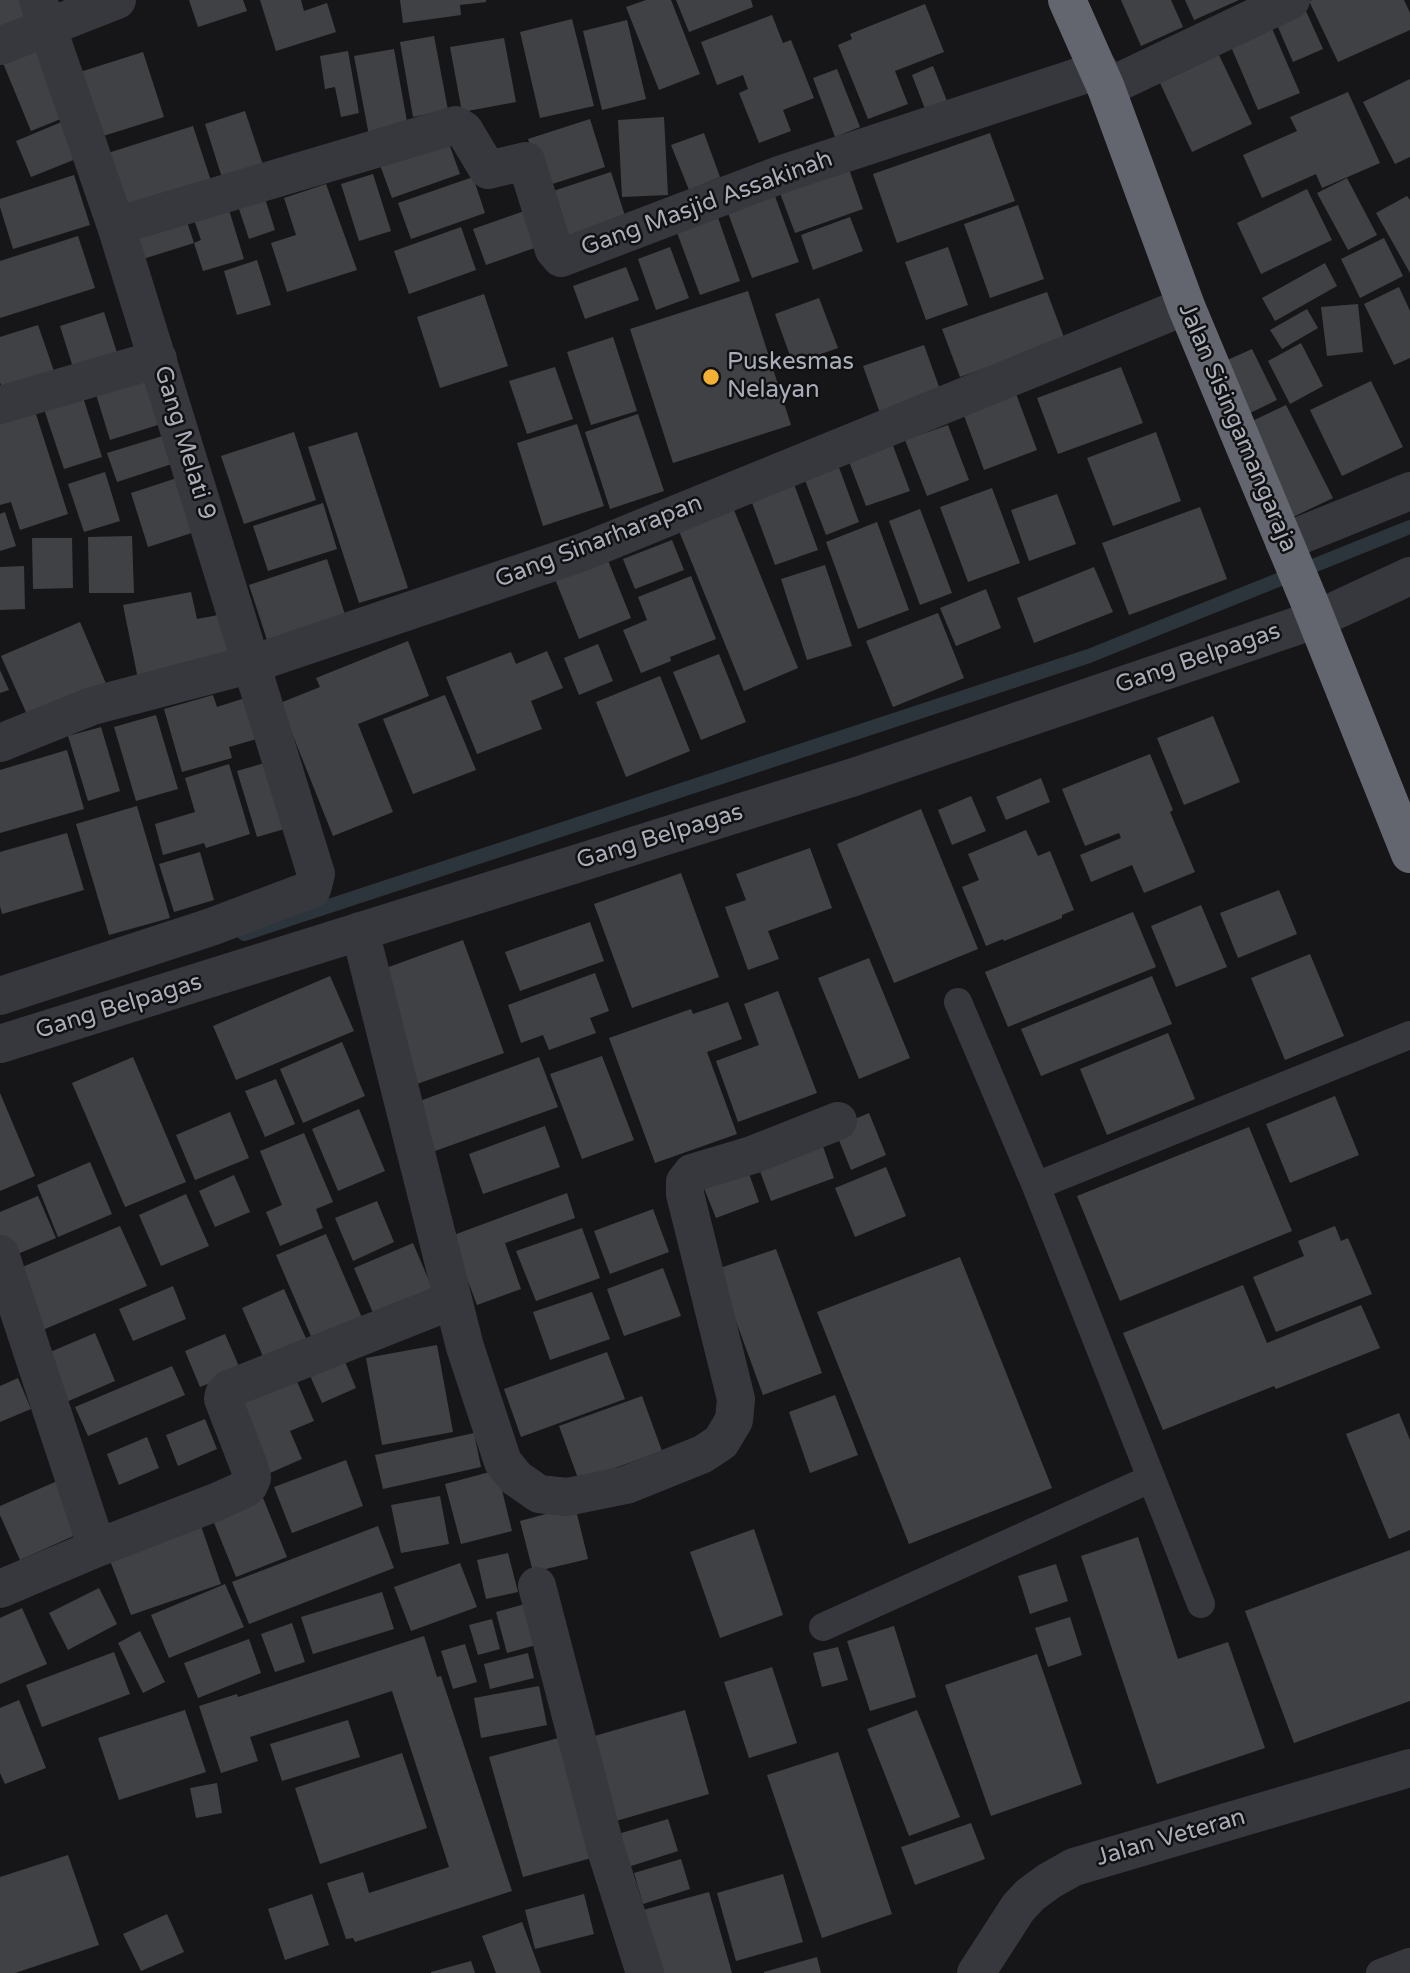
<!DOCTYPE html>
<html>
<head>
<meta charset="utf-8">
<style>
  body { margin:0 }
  canvas { display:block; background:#161618 }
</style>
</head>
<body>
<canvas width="1410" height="1973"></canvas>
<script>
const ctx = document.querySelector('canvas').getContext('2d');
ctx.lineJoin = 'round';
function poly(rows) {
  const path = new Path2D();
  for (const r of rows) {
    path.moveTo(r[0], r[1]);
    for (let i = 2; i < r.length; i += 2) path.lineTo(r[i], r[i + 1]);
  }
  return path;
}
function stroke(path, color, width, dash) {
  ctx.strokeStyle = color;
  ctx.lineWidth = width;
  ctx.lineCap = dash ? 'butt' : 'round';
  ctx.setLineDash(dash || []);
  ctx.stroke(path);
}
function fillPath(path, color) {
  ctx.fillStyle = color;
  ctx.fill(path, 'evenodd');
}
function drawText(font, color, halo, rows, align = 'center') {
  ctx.font = font + ' "Varela Round",sans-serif';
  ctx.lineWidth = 5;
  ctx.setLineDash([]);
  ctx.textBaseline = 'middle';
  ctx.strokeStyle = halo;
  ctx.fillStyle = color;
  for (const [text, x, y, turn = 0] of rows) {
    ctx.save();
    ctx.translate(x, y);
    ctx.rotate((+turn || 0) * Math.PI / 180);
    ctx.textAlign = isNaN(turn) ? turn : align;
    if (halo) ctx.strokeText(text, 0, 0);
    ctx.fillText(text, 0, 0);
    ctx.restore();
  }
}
const stream = poly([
  [244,934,1089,656,1410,527]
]);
const building = poly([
  [0,0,32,0,41,27,0,34],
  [189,0,243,0,247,11,198,27],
  [260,0,301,0,304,11,327,3,336,32,276,51],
  [400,0,486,0,486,2,460,5,461,15,403,23],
  [646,0,671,0,700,74,659,90,626,7],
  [676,0,751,0,753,7,689,32],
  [1121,0,1171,0,1183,27,1141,46],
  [1185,0,1239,0,1194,20],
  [1301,0,1323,49,1293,62,1272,13],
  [1312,0,1404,0,1410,13,1410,30,1338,62,1309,1],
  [925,4,944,52,895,71,908,104,868,119,838,45,852,39,850,34],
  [772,15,783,43,791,40,814,98,783,110,791,131,759,143,739,93,748,89,743,75,717,85,701,42],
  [1267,17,1300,93,1258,110,1226,35],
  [572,19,594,106,540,118,520,32],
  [627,20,646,99,602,110,583,31],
  [434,36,448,110,413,117,400,42],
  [504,38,516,102,462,112,450,47],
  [46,46,73,114,31,131,3,63],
  [394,49,409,133,370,141,354,56],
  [348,51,359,113,341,117,335,87,325,89,320,56],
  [143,52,164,117,100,137,80,72],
  [1219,55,1252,124,1192,152,1160,83],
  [933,66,947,101,925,109,912,75],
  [837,69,860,127,835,137,813,78],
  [1410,79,1410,157,1395,164,1363,102],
  [1348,92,1380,163,1322,188,1316,174,1262,198,1243,155,1297,131,1290,117],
  [245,111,265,171,224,184,205,124],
  [664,117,668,195,622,197,618,120],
  [71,118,86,155,31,177,16,141],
  [590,119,605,167,543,187,528,139],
  [193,126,213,187,127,213,108,153],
  [444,130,460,174,392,198,376,154],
  [704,133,720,177,689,190,671,145],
  [990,133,1015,201,897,243,873,174],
  [849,169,863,209,795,233,780,193],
  [611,172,626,219,562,240,547,193],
  [373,174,391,231,359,241,341,184],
  [74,175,90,225,13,249,0,207,0,199],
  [473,177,485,213,411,239,398,203],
  [1347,178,1377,235,1348,250,1317,193],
  [326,184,357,270,287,292,271,243,296,235,284,198],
  [772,188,799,262,752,278,725,205],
  [1307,189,1332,240,1261,274,1237,223],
  [263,192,275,230,249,239,236,200],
  [1407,196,1410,200,1410,273,1376,213],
  [225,197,244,259,203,271,194,243,201,240,190,208],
  [1018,205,1044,279,990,298,964,224],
  [182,207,194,243,143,259,131,223],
  [530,209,543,245,486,265,473,229],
  [716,212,740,281,700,295,675,227],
  [850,217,863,251,813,270,801,235],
  [461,227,476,270,409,294,394,251],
  [78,236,95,288,0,318,0,261],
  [1384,238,1403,276,1360,298,1341,259],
  [670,247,689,298,656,310,638,259],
  [948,247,968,305,926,320,905,262],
  [257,260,271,305,237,315,224,271],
  [1325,263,1337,286,1275,321,1262,298],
  [626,267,639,300,585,319,573,286],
  [1399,287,1410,311,1410,358,1394,365,1364,304],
  [748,291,791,425,673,463,630,329],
  [1047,292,1065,340,960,377,942,329],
  [484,294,508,366,440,388,417,317],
  [819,298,838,348,793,364,775,314],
  [1358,304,1363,352,1327,356,1321,307],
  [1307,309,1318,328,1282,349,1270,330],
  [104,312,120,362,76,377,60,326],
  [38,325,56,377,4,394,0,382,0,337],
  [613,337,637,411,591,425,567,352],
  [1301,343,1323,386,1290,404,1268,361],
  [924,345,942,395,881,416,863,366],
  [1252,349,1277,400,1248,414,1223,362],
  [555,367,573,419,527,434,509,381],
  [1121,367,1143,423,1058,454,1037,398],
  [146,375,161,424,110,440,95,391],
  [1371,381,1403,447,1342,476,1310,410],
  [1015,391,1037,450,984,470,962,410],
  [82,394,102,457,64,469,43,406],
  [1286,405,1333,498,1293,517,1246,424],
  [35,411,68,514,20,530,11,502,0,505,0,422],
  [638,414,664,491,610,509,585,432],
  [577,424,604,506,543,526,517,443],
  [948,425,969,480,927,496,905,440],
  [294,432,316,500,244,524,221,456],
  [357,432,408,588,359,603,308,447],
  [1156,432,1181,501,1113,526,1087,458],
  [169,434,178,462,117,482,107,453],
  [889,435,910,491,866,506,845,451],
  [837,462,859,522,826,535,803,475],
  [105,472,120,521,84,532,68,484],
  [180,477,198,531,148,547,131,493],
  [794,484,818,550,775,565,751,500],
  [992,488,1020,563,968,582,940,507],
  [1057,494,1076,544,1029,561,1011,510],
  [323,503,337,549,268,571,253,526],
  [1200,507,1227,579,1129,615,1102,543],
  [920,509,952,593,920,605,889,521],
  [734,510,798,668,744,691,679,531],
  [5,512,16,546,0,551,0,514],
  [877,522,909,610,858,629,826,542],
  [132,536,134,593,89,593,88,537],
  [32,538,72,538,73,588,33,589],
  [672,540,684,570,635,589,623,559],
  [607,558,631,618,579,639,555,579],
  [327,559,349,627,271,652,249,585],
  [825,565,852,646,807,660,781,579],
  [24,566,25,609,0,610,0,567],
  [1094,567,1113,612,1034,643,1017,598],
  [691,576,716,639,670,657,671,661,641,673,623,630,647,620,638,597],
  [986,589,1001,628,956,646,940,608],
  [191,592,197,619,229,613,237,654,139,684,123,605],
  [938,613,964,678,893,707,866,641],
  [80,622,107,686,29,719,1,656],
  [408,641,429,696,358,724,393,812,333,836,280,703,320,687,316,678],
  [598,644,613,681,579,695,564,658],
  [547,651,563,688,531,701,542,729,477,754,446,677,511,652,516,664],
  [719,654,746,722,701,740,673,672],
  [0,670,9,690,0,693],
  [660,676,690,751,626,777,596,702],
  [213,695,217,707,248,697,260,738,229,747,232,758,182,772,164,709],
  [445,695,476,770,413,794,383,719],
  [156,715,178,789,136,801,114,727],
  [1213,716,1240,782,1184,805,1157,738],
  [101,727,120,791,88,801,68,736],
  [67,750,84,809,0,833,0,770],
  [1150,754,1173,810,1170,812,1195,872,1144,893,1132,865,1091,882,1080,855,1121,838,1119,833,1085,846,1062,789],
  [268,762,288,828,257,837,237,771],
  [229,764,250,834,206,848,204,843,163,855,155,824,195,812,185,778],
  [1041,778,1050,802,1006,820,996,797],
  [971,796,986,831,952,845,938,810],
  [137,806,170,918,109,935,76,824],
  [921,809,978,949,894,983,837,844],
  [1026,830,1038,856,1050,851,1074,910,1062,915,1062,918,1004,941,1003,939,986,946,962,887,979,880,968,854],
  [67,833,84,890,2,914,0,906,0,852],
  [810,848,832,908,768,931,779,959,748,970,725,907,746,900,736,874],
  [200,852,214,900,174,912,159,864],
  [681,873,719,977,632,1008,594,904],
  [1279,890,1297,934,1238,958,1220,913],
  [1201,905,1227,967,1176,987,1151,926],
  [1133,912,1156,967,1008,1027,985,972],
  [590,922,604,961,520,991,505,952],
  [463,940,504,1053,417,1084,375,972],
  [1310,954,1344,1036,1285,1060,1251,978],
  [869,958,910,1058,859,1079,818,978],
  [595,973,609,1011,590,1018,596,1033,549,1050,543,1035,521,1043,508,1005],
  [330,976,354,1031,236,1080,213,1026],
  [1152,976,1172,1024,1041,1076,1021,1029],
  [778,991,817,1093,738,1122,716,1061,759,1045,744,1004],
  [728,1002,742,1039,707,1052,737,1134,655,1163,609,1038,691,1009,693,1014],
  [1168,1033,1195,1099,1107,1135,1080,1069],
  [342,1042,365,1096,303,1123,280,1069],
  [602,1056,634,1140,582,1159,550,1074],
  [133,1057,186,1182,125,1207,72,1083],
  [539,1057,558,1107,435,1151,417,1102],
  [276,1079,295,1124,265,1137,245,1091],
  [0,1093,35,1176,0,1191],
  [1335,1096,1359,1155,1290,1183,1266,1124],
  [359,1109,385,1171,338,1191,312,1129],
  [230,1112,249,1158,195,1180,176,1135],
  [869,1113,886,1155,851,1170,834,1128],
  [545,1126,560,1167,483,1194,469,1154],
  [1249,1127,1292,1231,1120,1301,1077,1196],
  [818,1132,834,1178,771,1201,754,1155],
  [304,1133,333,1202,316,1209,323,1228,280,1246,266,1212,282,1205,260,1151],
  [90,1162,112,1214,58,1237,37,1185],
  [746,1165,759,1202,716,1218,701,1181],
  [886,1167,906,1216,855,1237,835,1188],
  [234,1175,250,1212,215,1227,199,1191],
  [567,1193,575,1218,505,1243,521,1289,477,1305,451,1236],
  [186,1194,209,1246,161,1266,139,1215],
  [38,1196,56,1238,8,1258,0,1240,0,1212],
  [377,1201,394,1242,353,1261,335,1218],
  [653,1209,669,1252,610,1274,594,1231],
  [120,1226,147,1286,33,1334,8,1273],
  [1335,1226,1341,1241,1348,1238,1372,1294,1276,1332,1253,1277,1304,1256,1298,1241],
  [582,1228,600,1278,536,1301,516,1251],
  [326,1234,363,1320,313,1341,276,1255],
  [413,1243,435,1295,376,1320,354,1268],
  [776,1249,822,1373,763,1395,717,1269],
  [960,1257,1052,1488,909,1544,817,1312],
  [663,1268,681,1316,624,1336,607,1289],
  [1243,1285,1267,1343,1361,1305,1380,1348,1276,1389,1274,1386,1163,1430,1123,1333],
  [173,1286,186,1319,133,1341,119,1309],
  [284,1289,308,1343,265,1361,242,1308],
  [592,1292,610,1339,550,1360,533,1312],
  [95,1333,115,1381,64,1403,43,1355],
  [225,1334,241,1371,200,1387,185,1351],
  [437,1345,453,1432,382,1445,366,1358],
  [607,1352,625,1399,521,1437,504,1389],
  [343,1357,356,1388,322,1403,308,1371],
  [172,1366,185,1395,88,1436,75,1407],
  [292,1370,314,1421,290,1431,302,1459,270,1473,228,1396],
  [18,1378,31,1409,0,1422,0,1386],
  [835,1395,858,1455,810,1473,789,1412],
  [642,1396,662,1451,579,1481,559,1426],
  [1399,1413,1410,1440,1410,1530,1389,1539,1346,1434],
  [205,1419,217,1449,178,1466,166,1435],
  [474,1433,481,1467,383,1489,375,1455],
  [147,1437,159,1468,119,1485,107,1454],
  [346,1460,363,1506,292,1533,274,1487],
  [497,1470,512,1531,461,1544,445,1484],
  [64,1478,87,1530,20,1560,0,1515,0,1506],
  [261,1493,287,1557,236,1577,210,1513],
  [440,1496,449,1544,401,1553,391,1505],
  [575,1506,588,1559,533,1572,520,1521],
  [198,1517,221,1584,131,1615,107,1553],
  [378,1526,394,1568,249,1624,232,1582],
  [754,1529,783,1615,720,1638,690,1552],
  [1138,1537,1178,1659,1228,1642,1265,1748,1157,1784,1081,1556],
  [1410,1550,1410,1701,1294,1743,1245,1611],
  [508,1553,518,1592,486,1599,477,1560],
  [460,1563,477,1607,411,1631,394,1587],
  [1056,1564,1068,1601,1030,1614,1018,1576],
  [225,1584,244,1627,169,1658,151,1615],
  [99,1588,117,1624,68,1650,49,1613],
  [382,1592,394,1629,313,1654,301,1617],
  [525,1604,536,1645,507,1653,496,1612],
  [22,1608,47,1664,0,1684,0,1618],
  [1070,1617,1082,1655,1048,1667,1035,1628],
  [492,1619,500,1649,478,1655,469,1625],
  [292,1623,305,1662,275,1672,261,1634],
  [894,1626,916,1697,870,1711,847,1641],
  [140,1631,165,1682,143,1693,118,1643],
  [424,1636,437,1677,441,1676,512,1891,355,1942,353,1938,346,1939,327,1883,363,1872,369,1893,449,1867,392,1691,250,1737,258,1761,221,1773,199,1706,237,1694,238,1697],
  [249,1639,261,1673,198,1698,184,1663],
  [465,1644,477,1682,453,1689,441,1651],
  [838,1647,848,1680,822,1687,813,1653],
  [114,1652,130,1694,42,1727,26,1685],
  [528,1653,534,1678,490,1689,484,1664],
  [1037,1654,1082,1784,991,1816,945,1685],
  [772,1667,797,1743,749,1758,724,1682],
  [539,1686,547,1725,481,1738,474,1698],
  [19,1700,46,1768,5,1784,0,1773,0,1708],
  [185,1710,206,1772,119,1800,98,1738],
  [685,1710,709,1794,616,1821,591,1737],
  [917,1710,960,1817,909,1836,867,1729],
  [348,1720,360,1757,282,1781,270,1744],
  [562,1737,595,1857,523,1877,489,1757],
  [838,1752,892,1914,822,1938,767,1775],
  [402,1753,427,1828,320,1864,295,1788],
  [217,1783,222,1813,196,1818,190,1788],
  [668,1819,678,1851,628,1867,618,1834],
  [971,1823,985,1859,915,1885,901,1847],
  [68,1855,99,1945,15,1973,0,1973,0,1877],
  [681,1859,690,1889,643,1904,634,1873],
  [783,1874,803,1942,736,1961,717,1893],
  [709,1892,732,1973,661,1973,643,1910],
  [312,1894,329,1945,285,1960,268,1909],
  [584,1894,594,1934,535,1949,525,1910],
  [167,1914,184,1952,141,1971,123,1934],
  [522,1922,541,1973,496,1973,482,1936],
  [817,1957,821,1973,764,1973,764,1972],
  [471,1961,475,1973,431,1973,431,1972]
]);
const lane = poly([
  [958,1002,1036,1186,1410,1035],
  [1036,1186,1201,1604],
  [823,1627,1150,1479],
  [1380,1973,1409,1962]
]);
const street = poly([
  [0,46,117,0],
  [1106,88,1291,0],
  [116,226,456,125,464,130,488,170,526,161,554,250,561,258,782,174,1099,70],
  [0,405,158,359],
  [1284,542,1410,491],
  [0,743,92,706,252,664,583,552,1186,306],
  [360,931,465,1347,503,1462,516,1478,539,1494,567,1497,626,1485,703,1454,721,1442,734,1420,736,1399,685,1194,685,1182,692,1173,752,1155,838,1121],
  [0,996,211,927,312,889,316,874,116,226,38,0],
  [0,1044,854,777,1317,619,1410,576],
  [0,1254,97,1548,0,1589],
  [97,1548,216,1502,245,1489,249,1485,252,1478,250,1469,223,1399,224,1394,229,1389,453,1300],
  [537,1586,606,1850,645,1973],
  [976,1973,1018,1908,1030,1895,1049,1881,1074,1867,1410,1768]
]);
const highway = poly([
  [1067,0,1106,88,1186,306,1309,601,1410,854]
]);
const markers = [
  [711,377,9,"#f2b134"]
];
const streetNames = [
  ["Gang Masjid Assakinah",707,204,-20],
  ["Jalan Sisingamangaraja",1237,428,67],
  ["Gang Melati 9",184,443,73],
  ["Gang Sinarharapan",599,542,-21],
  ["Gang Belpagas",1198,659,-19],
  ["Gang Belpagas",660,837,-17],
  ["Gang Belpagas",119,1007,-17],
  ["Jalan Veteran",1171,1838,-16]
];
const poiNames = [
  ["Puskesmas",727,363],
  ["Nelayan",727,391]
];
stroke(stream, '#2c353c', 14);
fillPath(building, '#404145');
stroke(lane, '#37383d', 28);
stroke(street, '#37383d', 38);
stroke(highway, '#63666e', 38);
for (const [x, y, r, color] of markers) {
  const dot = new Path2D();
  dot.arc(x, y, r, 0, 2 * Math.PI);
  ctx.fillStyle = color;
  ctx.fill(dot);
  stroke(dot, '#111113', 2.5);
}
drawText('24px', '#a8adb8', '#111113', streetNames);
drawText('24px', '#a8adb8', '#111113', poiNames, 'left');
</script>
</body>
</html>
